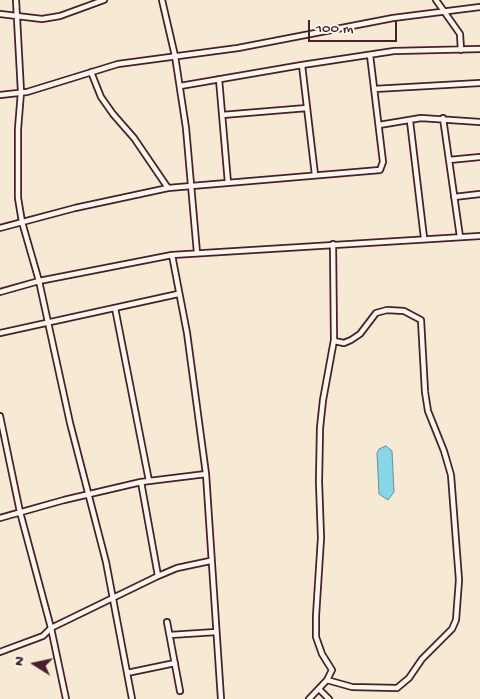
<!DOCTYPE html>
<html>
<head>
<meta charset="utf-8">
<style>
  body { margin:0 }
  #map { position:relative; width:480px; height:699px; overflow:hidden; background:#f6ead4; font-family:"Gochi Hand",sans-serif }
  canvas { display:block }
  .north { position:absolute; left:10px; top:639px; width:50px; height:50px; -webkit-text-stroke:4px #fbf7ec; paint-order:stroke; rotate:280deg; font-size:14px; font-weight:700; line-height:20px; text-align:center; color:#4a1f2b }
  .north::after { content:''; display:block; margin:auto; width:18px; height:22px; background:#4a1f2b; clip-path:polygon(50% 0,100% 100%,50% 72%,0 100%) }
  .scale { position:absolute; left:308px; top:20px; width:89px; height:22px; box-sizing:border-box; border:2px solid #4a1f2b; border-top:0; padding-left:6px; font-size:15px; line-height:18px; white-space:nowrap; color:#4a1f2b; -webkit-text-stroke:4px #fbf7ec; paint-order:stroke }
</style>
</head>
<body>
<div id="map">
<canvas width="480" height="699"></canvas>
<div class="north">N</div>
<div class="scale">100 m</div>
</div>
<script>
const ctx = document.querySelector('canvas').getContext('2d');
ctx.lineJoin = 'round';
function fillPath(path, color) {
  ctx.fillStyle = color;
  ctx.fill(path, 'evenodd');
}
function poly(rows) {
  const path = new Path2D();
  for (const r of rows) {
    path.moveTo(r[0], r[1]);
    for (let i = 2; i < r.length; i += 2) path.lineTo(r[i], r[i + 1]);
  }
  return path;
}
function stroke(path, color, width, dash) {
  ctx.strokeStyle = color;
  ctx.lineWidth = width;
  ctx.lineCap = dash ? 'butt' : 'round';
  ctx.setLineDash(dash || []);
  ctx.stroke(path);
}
const water = poly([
  [386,446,392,451,394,492,388,500,379,494,377,453,379,449,386,446]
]);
const street = poly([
  [16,0,21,92,18,129,18,198,22,222,39,281,70,423,106,562,132,699],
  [162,0,175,56,186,128,197,253],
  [436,0,460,34,461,50],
  [0,14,42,19,60,16,104,0],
  [302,65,315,175],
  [91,72,101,97,113,114,134,138,168,188],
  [219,79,228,183],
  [180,86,302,65,394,51,480,49],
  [374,89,480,83],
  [0,95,27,92,118,64,238,48,393,18,480,7],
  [222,115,307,108],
  [443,118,460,237],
  [410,121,424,238],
  [379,125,421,118,480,122],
  [449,160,480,157],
  [454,197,480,194],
  [0,228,75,208,168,188,380,170,383,162,370,55],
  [172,255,187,333,206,474,221,699],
  [0,292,39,281,172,255,480,236],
  [115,308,149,481],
  [0,333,178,294],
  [0,416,20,512,51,628,66,699],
  [141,482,158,576],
  [0,518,64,500,141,482,206,474],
  [167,622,180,691],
  [170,635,216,632],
  [0,652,43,636,51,628,158,576,177,568,210,561],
  [127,673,175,663],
  [327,680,352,687,397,688,409,678,422,659,452,629,456,620,459,580,451,475,444,451,428,411,425,392,421,320,404,311,387,310,376,313,360,334,351,340,344,343,334,341],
  [319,689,329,699],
  [309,699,327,680,332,670,322,654,316,637,316,616,321,538,319,482,320,428,323,400,334,340,333,244]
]);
fillPath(water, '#87d5e6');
stroke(water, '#6f8c9b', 1);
stroke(street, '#4a1f2b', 8);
stroke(street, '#fbf7ec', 4.5);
</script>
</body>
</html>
